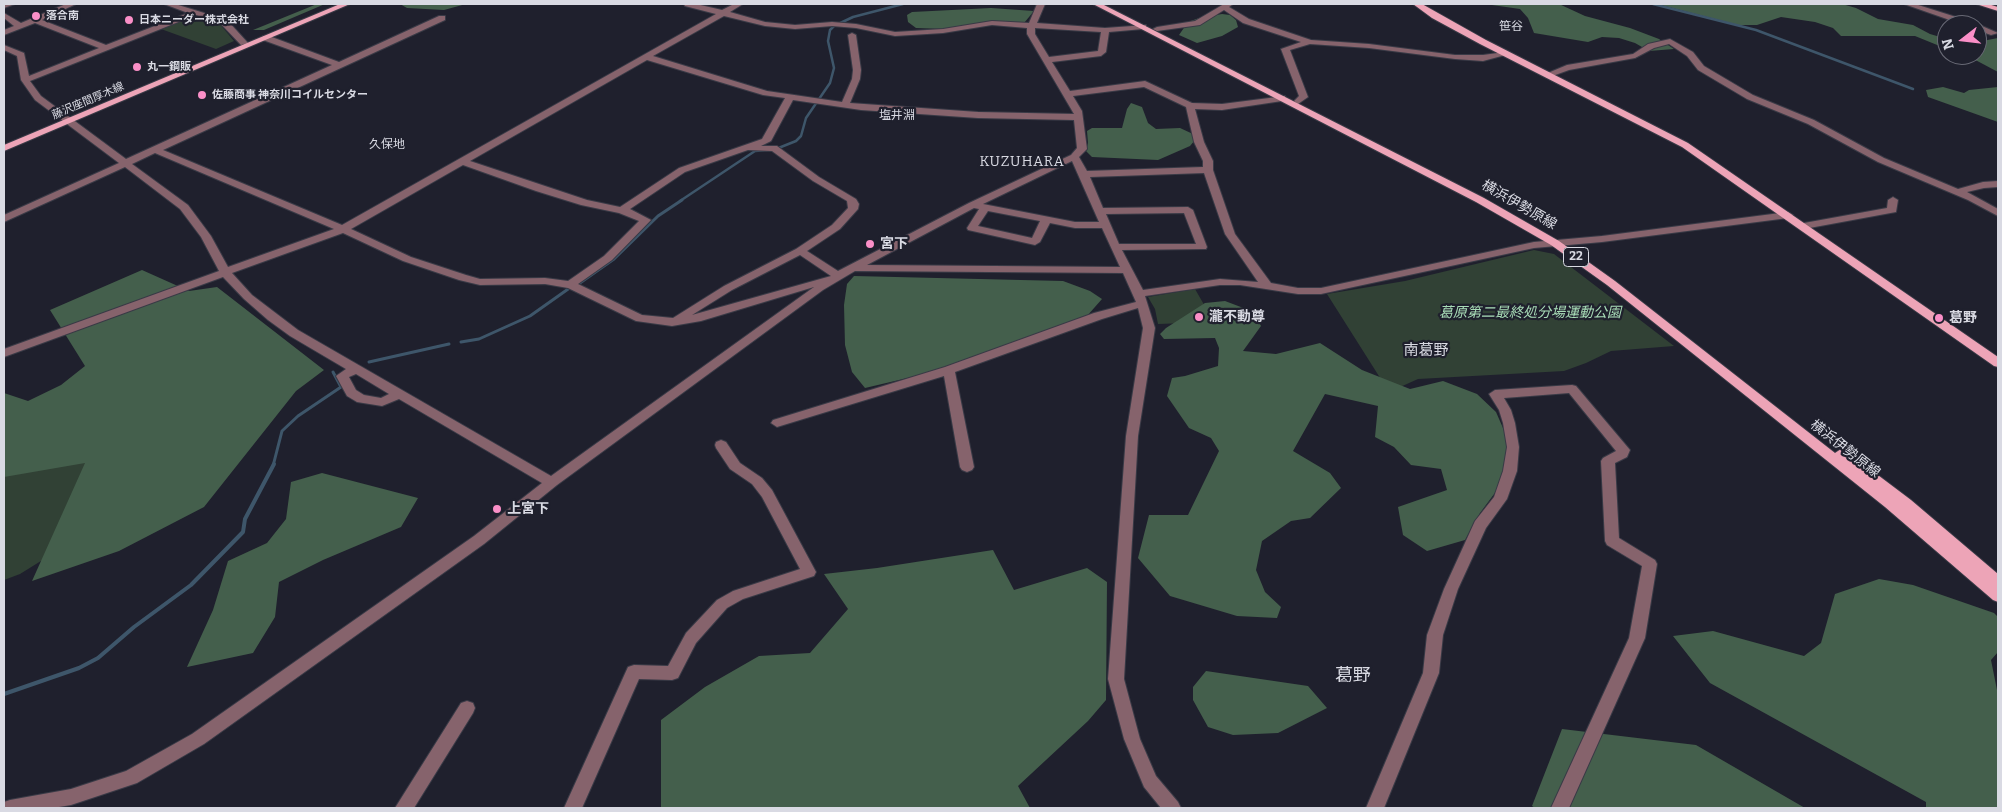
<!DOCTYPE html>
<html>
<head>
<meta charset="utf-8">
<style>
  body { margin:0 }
  #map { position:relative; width:2002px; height:812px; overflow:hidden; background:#1f202d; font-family:Bitter,serif }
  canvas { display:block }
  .frame { position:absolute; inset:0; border:5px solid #d9dae3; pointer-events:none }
  .north { position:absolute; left:1937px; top:15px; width:50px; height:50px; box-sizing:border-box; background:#1f202d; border:1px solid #696a76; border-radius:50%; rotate:254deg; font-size:14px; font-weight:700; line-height:20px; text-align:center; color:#d9dae3 }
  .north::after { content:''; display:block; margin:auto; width:18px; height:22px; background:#fa8fc7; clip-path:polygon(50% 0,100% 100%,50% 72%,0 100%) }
</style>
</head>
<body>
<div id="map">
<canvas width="2002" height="812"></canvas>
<div class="frame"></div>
<div class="north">N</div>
</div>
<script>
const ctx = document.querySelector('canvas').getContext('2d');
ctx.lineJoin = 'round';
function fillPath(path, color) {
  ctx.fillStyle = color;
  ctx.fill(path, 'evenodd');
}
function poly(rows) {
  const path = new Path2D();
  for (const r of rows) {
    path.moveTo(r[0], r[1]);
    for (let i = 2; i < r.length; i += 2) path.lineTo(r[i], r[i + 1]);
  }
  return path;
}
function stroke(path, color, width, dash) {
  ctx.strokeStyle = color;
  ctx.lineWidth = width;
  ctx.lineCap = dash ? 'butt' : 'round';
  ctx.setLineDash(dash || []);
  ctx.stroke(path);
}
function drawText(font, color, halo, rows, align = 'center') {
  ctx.font = font + ' Bitter,"Noto Sans JP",serif';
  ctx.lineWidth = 4.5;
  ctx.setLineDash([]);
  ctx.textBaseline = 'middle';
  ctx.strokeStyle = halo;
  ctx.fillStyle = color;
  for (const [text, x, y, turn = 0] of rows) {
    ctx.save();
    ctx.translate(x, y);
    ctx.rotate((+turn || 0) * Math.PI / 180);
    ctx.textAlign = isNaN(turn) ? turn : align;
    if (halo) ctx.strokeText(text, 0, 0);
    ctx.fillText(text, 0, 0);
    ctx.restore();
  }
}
const green = poly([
  [192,16,198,16,219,23,234,41,216,49,161,29],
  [1534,250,1554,254,1674,346,1611,351,1586,363,1564,371,1418,379,1389,392,1327,294,1405,281],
  [1195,289,1214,322,1158,324,1155,309,1148,297],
  [114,449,49,556,20,574,4,580,4,468]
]);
const forest = poly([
  [317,4,325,4,264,30,253,30],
  [400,4,466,4,444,10,407,8],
  [1485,4,1559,4,1585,16,1630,28,1659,39,1674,49,1649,51,1635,43,1619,38,1602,37,1588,42,1534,33,1528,18,1520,9],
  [1657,4,1842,4,1856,8,1878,19,1913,25,1930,34,1947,39,1947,49,1915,36,1841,36,1833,28,1815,22,1781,17,1757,25,1738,25],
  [991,8,1034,11,1024,23,997,22,943,29,916,28,908,22,907,15,912,12],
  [1222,14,1230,15,1236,20,1238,27,1222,36,1197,43,1179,35,1188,22,1199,18],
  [1998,38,1998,72,1966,55,1977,55,1977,42],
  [1943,87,1964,93,1969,90,1998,87,1998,122,1928,97,1926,90],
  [1131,103,1142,107,1148,123,1156,129,1180,128,1193,134,1195,140,1190,146,1158,160,1092,157,1086,151,1088,143,1087,131,1092,128,1122,128,1127,109],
  [142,270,189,291,217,287,324,370,296,391,204,507,119,551,32,581,85,463,4,477,4,393,28,401,61,385,85,366,50,310],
  [854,276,1063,281,1090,291,1102,299,1087,316,950,368,865,388,852,372,845,345,844,305,847,284],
  [1225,301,1254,312,1261,326,1243,351,1276,354,1320,343,1362,370,1410,389,1443,381,1477,394,1496,412,1513,451,1503,482,1480,513,1465,540,1427,551,1403,535,1398,507,1447,490,1441,469,1411,465,1394,447,1375,437,1378,406,1325,394,1293,451,1330,473,1341,488,1310,518,1291,521,1262,541,1256,570,1265,592,1281,607,1277,618,1237,616,1170,596,1138,558,1149,515,1188,515,1219,451,1211,438,1189,428,1167,396,1172,378,1185,376,1218,366,1219,348,1215,338,1164,339,1160,334,1166,328,1205,303],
  [322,473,418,498,401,527,323,560,279,582,275,617,253,653,187,667,213,610,228,561,267,543,286,519,291,482],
  [993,550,1014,590,1087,568,1107,582,1106,700,1088,721,1018,786,1030,808,661,808,661,720,705,687,759,656,810,653,848,609,824,574,877,568],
  [1879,579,1913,585,1994,613,1998,617,1998,652,1991,660,1998,695,1998,808,1926,808,1926,802,1710,683,1673,636,1713,631,1804,656,1821,643,1835,594],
  [1206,671,1308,686,1327,708,1278,733,1233,735,1208,727,1193,700,1193,687],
  [1562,729,1696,745,1805,808,1535,808,1532,806]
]);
const streamFar2 = poly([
  [1653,4,1756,30,1913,89],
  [776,149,796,141,801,136,806,118,830,83,834,68,828,41,830,30,834,26,853,17,903,4],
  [680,201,755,151,768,150]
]);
const streamFar1 = poly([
  [577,285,614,259,658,216,682,200],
  [461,342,479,339,530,316,571,287],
  [369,362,449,344],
  [273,466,282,431,298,416,341,387,333,372]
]);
const stream = poly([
  [4,694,79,668,98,658,134,627,191,585,243,532,245,519,274,464]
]);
const minor = poly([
  [4,4,15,4,4,8,4,4],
  [66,4,76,4,42,20,106,45,188,13,164,4,175,4,227,20,248,43,241,45,221,24,196,15,30,81,41,96,126,159,332,65,263,40,263,36,269,36,339,62,439,16,445,16,445,20,163,150,342,225,716,14,685,6,684,4,696,4,722,10,734,4,743,4,730,12,765,22,795,25,832,22,856,24,895,32,943,29,992,21,1029,23,1037,4,1045,4,1037,23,1105,28,1146,25,1146,29,1143,29,1109,32,1106,52,1101,56,1052,62,1070,91,1145,81,1192,103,1222,104,1285,96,1285,100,1282,101,1222,110,1195,109,1204,142,1213,161,1213,170,1235,234,1271,283,1298,288,1321,288,1534,242,1602,236,1788,212,1793,215,1788,218,1602,242,1534,248,1321,294,1298,294,1240,285,1220,285,1145,296,1155,328,1138,436,1124,679,1140,739,1156,776,1178,802,1181,808,1161,808,1144,787,1124,739,1108,679,1126,436,1143,328,1138,308,1102,319,955,372,974,467,972,470,967,472,962,470,960,467,944,376,777,427,771,423,773,420,945,367,1094,313,1136,302,1123,273,855,271,823,290,557,485,484,544,204,744,137,783,71,805,53,808,4,808,4,802,10,800,71,789,126,771,192,734,474,536,542,483,399,399,382,406,357,402,347,396,336,376,346,369,290,336,268,320,244,299,223,277,4,357,4,349,219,271,201,237,180,209,125,167,4,222,4,215,119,163,35,100,21,80,17,56,4,50,4,45,24,53,29,76,99,48,35,23,4,35,4,30,14,26,4,18,4,13,21,23,66,4],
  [724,16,765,26,795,29,832,26,856,28,895,36,943,33,992,25,1027,28,1027,34,1074,114,978,112,850,103,860,79,861,70,856,35,852,33,848,35,853,70,852,79,842,102,767,91,653,56,724,16],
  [1035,28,1101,32,1098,51,1049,57,1035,34,1035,28],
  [647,60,763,95,785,98,762,139,679,168,620,207,587,200,470,161,647,60],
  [1144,87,1186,107,1194,142,1203,161,1203,167,1087,171,1079,157,1087,149,1082,111,1073,96,1144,87],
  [793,100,861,110,978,118,1074,120,1077,148,1071,155,969,203,838,271,807,251,840,229,858,209,859,204,856,199,819,177,777,146,761,146,771,141,793,100],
  [748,150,772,151,813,181,847,201,848,208,832,225,796,249,724,286,673,318,642,315,578,284,612,260,651,220,630,209,685,172,748,150],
  [155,153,334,229,228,267,211,236,188,205,132,164,155,153],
  [1072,161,1099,222,1075,222,983,204,1072,161],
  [463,165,536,191,581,205,619,213,639,221,604,256,568,281,545,278,480,279,466,275,411,257,351,229,463,165],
  [1204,173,1225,234,1258,282,1220,279,1143,290,1122,250,1206,249,1207,247,1193,210,1188,207,1103,208,1090,177,1204,173],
  [974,208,979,209,967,228,968,230,1035,245,1040,242,1050,223,1075,228,1102,228,1120,267,867,265,974,208],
  [988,211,1040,221,1032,238,978,226,988,211],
  [1184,213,1196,244,1119,244,1106,214,1184,213],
  [343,233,403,261,459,280,480,285,545,284,568,288,636,321,672,326,701,321,814,287,551,476,298,330,252,295,232,273,343,233],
  [800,255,831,276,692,315,732,290,800,255],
  [356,374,389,394,381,398,364,395,356,390,349,377,356,374],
  [1224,4,1233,4,1229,7,1249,19,1311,40,1369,44,1455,55,1483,55,1505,52,1509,54,1483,61,1455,59,1369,48,1310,44,1290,50,1308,97,1298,104,1294,101,1299,96,1281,49,1301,42,1243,23,1224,10,1200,25,1157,31,1153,29,1157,27,1195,21,1224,4],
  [1904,4,1915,4,1975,23,1998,33,1991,35,1977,30,1977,25,1964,25,1904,4],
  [1670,39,1693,52,1704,66,1753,95,1814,120,1884,158,1958,189,1983,182,1998,181,1998,187,1984,188,1967,192,1998,209,1998,216,1968,200,1878,162,1808,124,1747,99,1698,70,1687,56,1669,44,1654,48,1635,58,1569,70,1547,78,1543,75,1567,65,1633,54,1648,44,1670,39],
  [1893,197,1898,200,1896,212,1804,229,1799,226,1804,223,1887,208,1888,200,1893,197],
  [1572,385,1576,386,1630,450,1627,457,1615,463,1619,538,1655,560,1657,564,1645,638,1569,808,1551,808,1629,638,1642,566,1607,545,1605,541,1601,461,1603,458,1616,451,1569,393,1504,398,1511,410,1515,423,1519,447,1517,471,1507,499,1486,528,1458,589,1443,635,1439,673,1384,808,1366,808,1423,673,1427,635,1444,589,1475,521,1494,497,1503,471,1507,447,1503,423,1499,410,1489,394,1495,390,1572,385],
  [721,440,726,442,740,463,762,478,772,490,816,572,814,576,743,599,727,608,696,643,678,678,672,680,639,679,582,808,564,808,628,667,634,665,668,666,686,633,717,600,733,591,800,569,762,497,752,484,730,469,716,448,715,445,716,442,721,440],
  [467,701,473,703,475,708,473,713,414,808,395,808,461,703,467,701]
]);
const major = poly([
  [340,4,350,4,4,151,4,145,340,4],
  [1093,4,1102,4,1484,198,1559,241,1615,281,1835,453,1841,449,1846,451,1911,500,1998,574,1998,602,1993,600,1885,507,1607,285,1551,245,1476,202,1093,4],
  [1413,4,1422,4,1486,40,1688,143,1998,357,1998,367,1994,366,1682,147,1480,44,1432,18,1413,4],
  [1976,4,1988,4,1998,7,1998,11,1976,4]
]);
const markers = [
  [36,16,5,"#fa8fc7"],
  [129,20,5,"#fa8fc7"],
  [137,67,5,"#fa8fc7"],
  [202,95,5,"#fa8fc7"],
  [870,244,5,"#fa8fc7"],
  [1199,317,5,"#fa8fc7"],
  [1939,318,5,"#fa8fc7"],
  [497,509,5,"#fa8fc7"]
];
const farPoinames = [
  ["落合南",46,16],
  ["日本ニーダー株式会社",139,20],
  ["丸一鋼販",147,67],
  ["佐藤商事 神奈川コイルセンター",212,95]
];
const farStreetnames = [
  ["藤沢座間厚木線",88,101,-23]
];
const farNeighbourhoodnames = [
  ["笹谷",1511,27],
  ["塩井淵",897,116],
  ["久保地",387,145]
];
const shields = [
  [1576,257,25]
];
const shieldNames = [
  ["22",1576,257]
];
const farQuarternames = [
  ["KUZUHARA",1022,162]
];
const streetNames = [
  ["横浜伊勢原線",1519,205,30],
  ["横浜伊勢原線",1845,449,38]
];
const poiNames = [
  ["宮下",880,244],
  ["瀧不動尊",1209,317],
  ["葛野",1949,318],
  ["上宮下",507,509]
];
const parkNames = [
  ["葛原第二最終処分場運動公園",1530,313]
];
const neighbourhoodNames = [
  ["南葛野",1426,351]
];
const nearNeighbourhoodnames = [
  ["葛野",1353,676]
];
fillPath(green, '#314135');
fillPath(forest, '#445f4c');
stroke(streamFar2, '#3e566a', 2.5);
stroke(streamFar1, '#3e566a', 3);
stroke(stream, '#3e566a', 4);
stroke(minor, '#393a46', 2);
stroke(major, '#393a46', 2);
fillPath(minor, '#86636c');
fillPath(major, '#eda4b7');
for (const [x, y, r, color] of markers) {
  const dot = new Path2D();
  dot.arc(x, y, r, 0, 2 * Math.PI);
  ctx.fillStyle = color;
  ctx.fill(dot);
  stroke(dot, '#1f202d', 2);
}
drawText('bold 11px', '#d9dae3', '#1f202d', farPoinames, 'left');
drawText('11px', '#d9dae3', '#1f202d', farStreetnames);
drawText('12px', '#d9dae3', '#1f202d', farNeighbourhoodnames);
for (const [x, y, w] of shields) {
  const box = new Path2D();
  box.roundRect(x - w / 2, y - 9.5, w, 19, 4);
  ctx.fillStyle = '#1f202d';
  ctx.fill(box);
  stroke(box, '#d9dae3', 1);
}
drawText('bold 12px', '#d9dae3', null, shieldNames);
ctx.letterSpacing = '1px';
drawText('14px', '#d9dae3', '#1f202d', farQuarternames);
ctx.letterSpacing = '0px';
drawText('14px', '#d9dae3', '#1f202d', streetNames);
drawText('bold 14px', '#d9dae3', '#1f202d', poiNames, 'left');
drawText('italic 14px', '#a8dcb7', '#1f202d', parkNames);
drawText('15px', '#d9dae3', '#1f202d', neighbourhoodNames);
drawText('18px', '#d9dae3', '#1f202d', nearNeighbourhoodnames);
</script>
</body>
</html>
